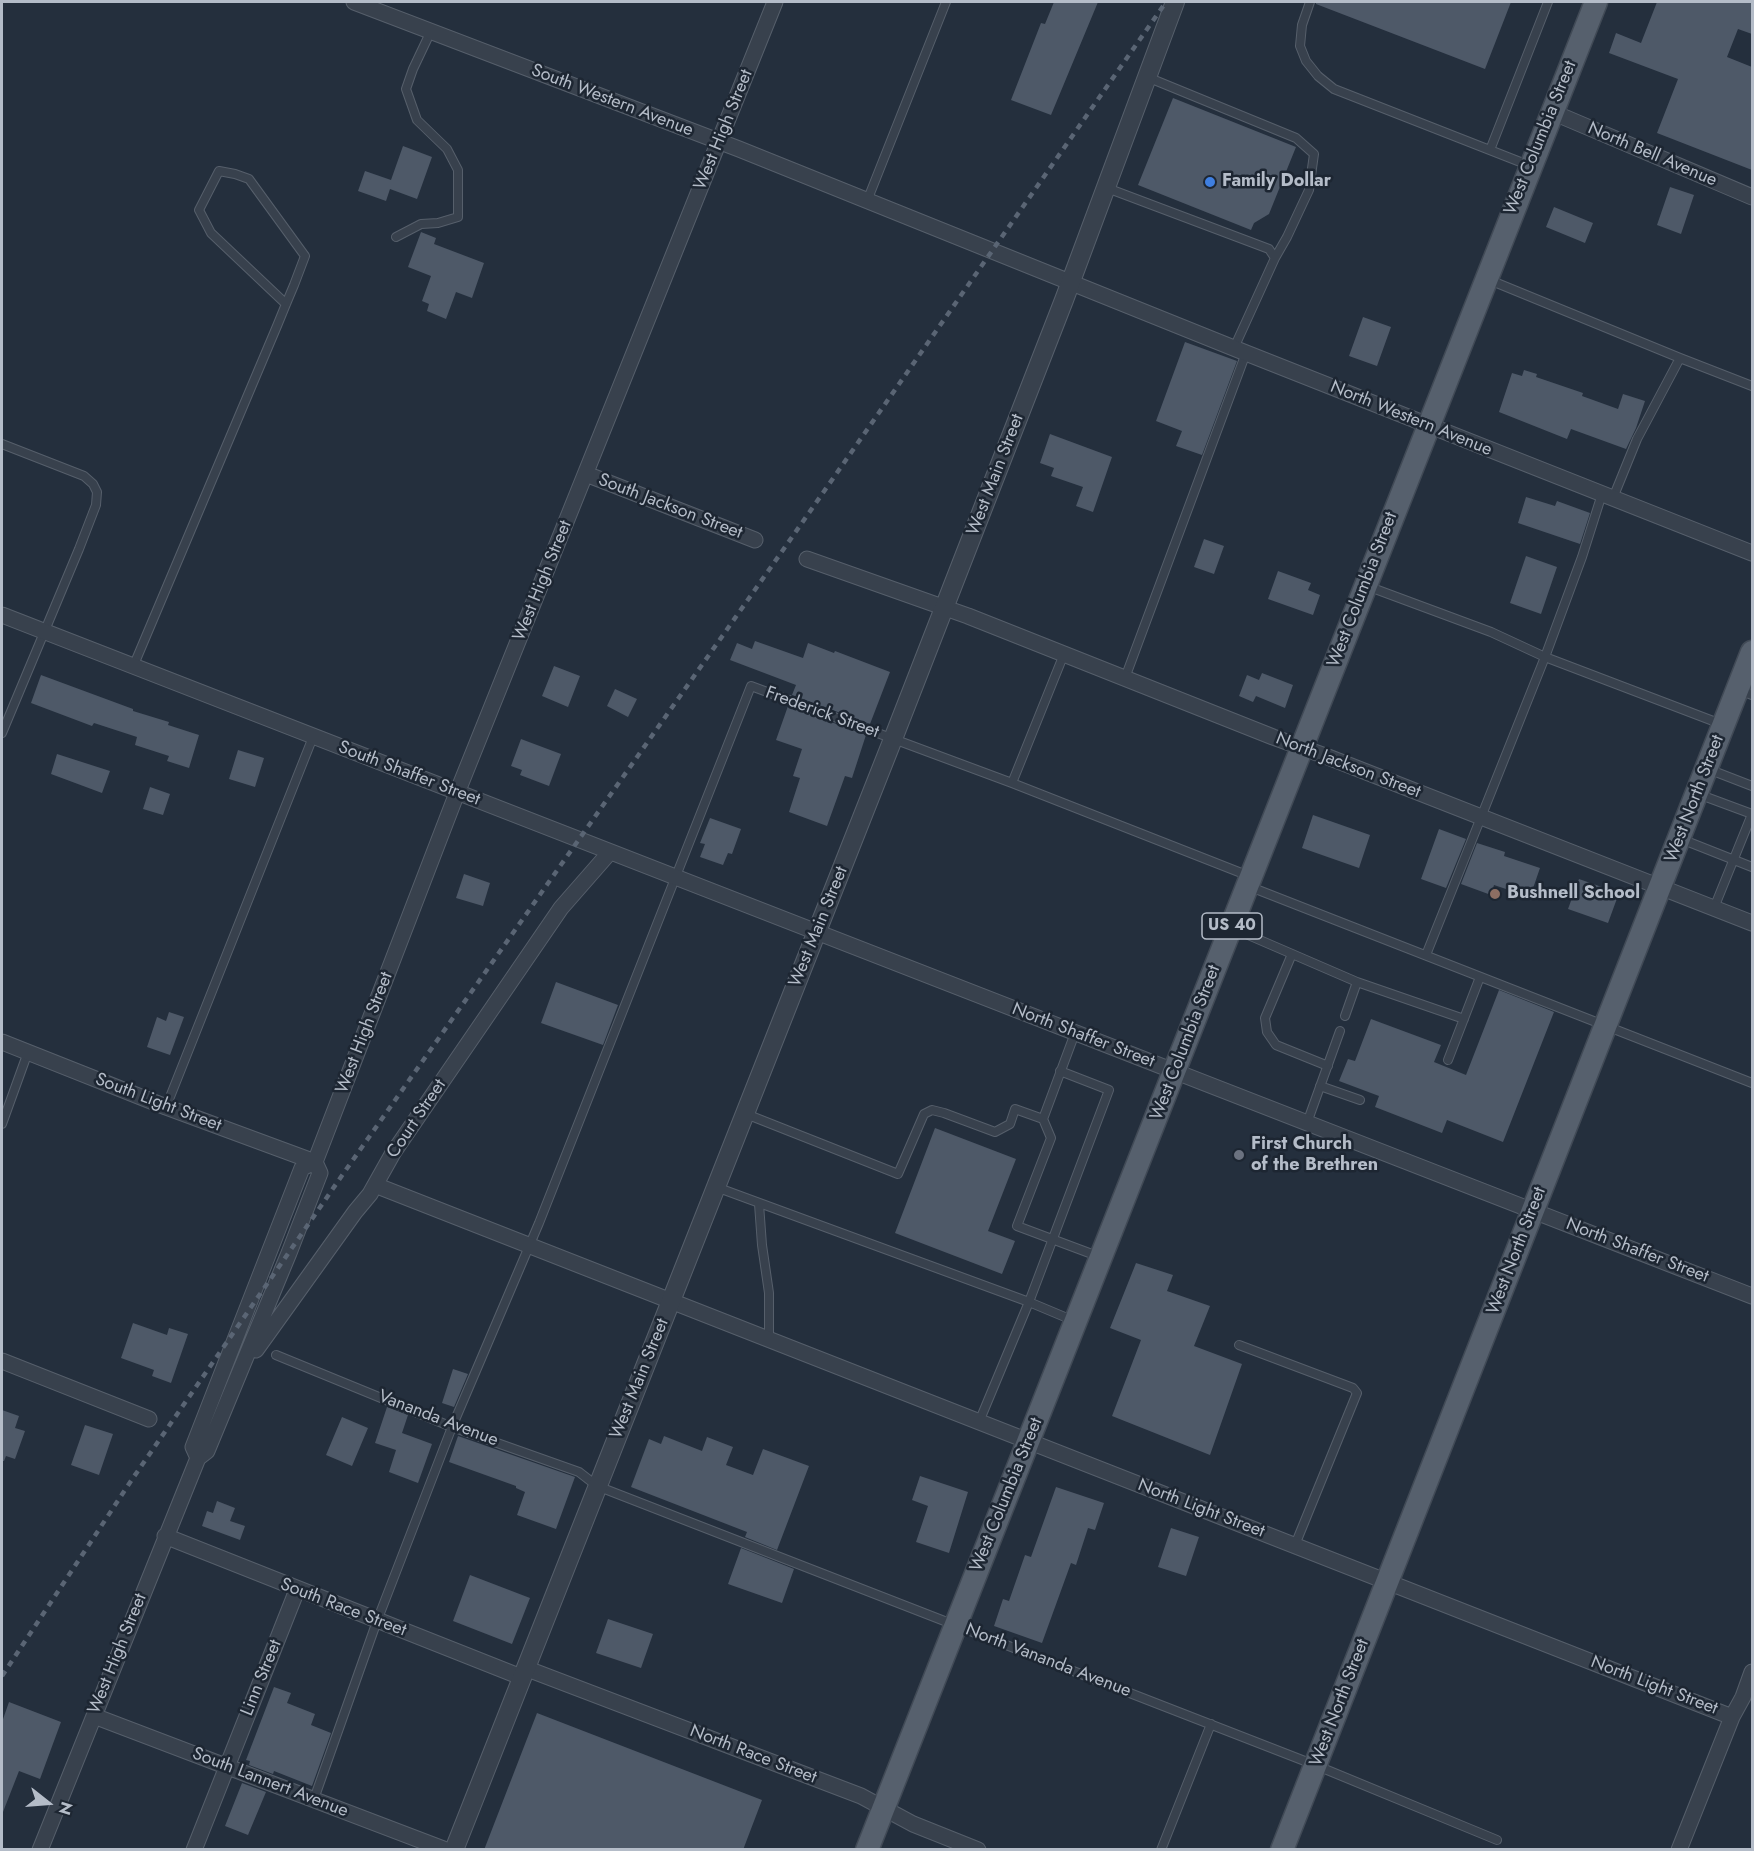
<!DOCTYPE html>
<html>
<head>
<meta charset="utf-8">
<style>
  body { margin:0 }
  #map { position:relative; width:1754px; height:1851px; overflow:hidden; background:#242f3d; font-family:Jost,sans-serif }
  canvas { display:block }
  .frame { position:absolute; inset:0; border:3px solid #b4bcc8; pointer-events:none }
  .north { position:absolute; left:18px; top:1773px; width:60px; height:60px; -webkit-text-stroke:4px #1d2632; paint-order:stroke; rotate:107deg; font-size:16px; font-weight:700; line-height:24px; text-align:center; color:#b4bcc8 }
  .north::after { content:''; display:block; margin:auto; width:21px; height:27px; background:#b4bcc8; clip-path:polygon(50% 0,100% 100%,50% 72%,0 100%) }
</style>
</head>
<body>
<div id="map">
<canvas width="1754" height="1851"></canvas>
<div class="frame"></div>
<div class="north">N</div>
</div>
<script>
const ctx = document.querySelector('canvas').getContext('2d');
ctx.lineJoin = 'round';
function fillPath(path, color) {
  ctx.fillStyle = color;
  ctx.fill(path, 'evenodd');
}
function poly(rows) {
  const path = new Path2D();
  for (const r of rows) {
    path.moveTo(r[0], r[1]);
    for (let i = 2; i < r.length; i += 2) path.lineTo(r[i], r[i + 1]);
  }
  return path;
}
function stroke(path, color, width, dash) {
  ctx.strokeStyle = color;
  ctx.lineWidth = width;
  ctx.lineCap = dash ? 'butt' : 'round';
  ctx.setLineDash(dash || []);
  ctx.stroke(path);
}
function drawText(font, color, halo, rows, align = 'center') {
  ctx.font = font + ' Jost,sans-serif';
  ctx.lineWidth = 5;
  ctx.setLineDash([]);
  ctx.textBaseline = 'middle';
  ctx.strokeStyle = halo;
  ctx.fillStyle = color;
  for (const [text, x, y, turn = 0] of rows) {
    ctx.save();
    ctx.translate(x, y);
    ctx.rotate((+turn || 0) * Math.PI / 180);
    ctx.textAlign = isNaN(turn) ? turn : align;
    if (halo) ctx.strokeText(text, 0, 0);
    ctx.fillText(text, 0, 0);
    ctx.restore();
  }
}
const building = poly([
  [1054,2,1098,2,1051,115,1011,100,1041,23,1045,24],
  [1316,2,1511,2,1485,69,1316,4],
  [1657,2,1752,2,1752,34,1738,29,1727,57,1752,67,1752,170,1657,133,1678,79,1609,53,1616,33,1641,43],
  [1173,98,1296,147,1269,214,1254,223,1251,230,1138,185],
  [403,146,432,157,417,199,390,189,386,201,358,191,365,171,391,180],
  [1670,187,1694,195,1681,234,1657,225],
  [1554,207,1593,223,1585,243,1546,227],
  [421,232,436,238,434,244,484,263,472,298,456,292,446,319,427,311,429,304,422,301,431,276,408,267],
  [1363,317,1391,327,1377,366,1349,356],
  [1185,342,1237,361,1202,455,1176,446,1182,431,1156,421],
  [1524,370,1537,374,1536,377,1583,393,1582,396,1618,409,1623,394,1645,401,1636,428,1626,449,1571,429,1567,439,1499,412,1512,373,1522,376],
  [1050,434,1112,457,1093,512,1076,506,1083,487,1051,476,1054,468,1040,463],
  [1526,497,1555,506,1557,501,1590,513,1580,544,1518,523],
  [1204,539,1224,546,1214,574,1194,567],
  [1526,556,1557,567,1541,614,1510,603],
  [1278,571,1311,583,1308,590,1320,595,1313,615,1268,599],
  [755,641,803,658,808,643,834,653,835,651,890,672,870,724,792,695,796,685,730,660,737,643,752,649],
  [554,666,580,676,568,707,542,696],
  [1262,673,1293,685,1285,708,1256,696,1253,702,1239,696,1247,675,1259,680],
  [41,675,133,709,133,711,169,722,168,725,199,735,189,768,167,761,169,756,135,745,137,737,94,723,92,726,31,703],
  [615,689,637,699,628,717,607,706],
  [788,706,866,735,852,778,845,776,827,826,789,812,800,778,793,776,802,749,776,740],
  [521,739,561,754,549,786,520,775,522,770,511,766],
  [238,750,264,758,255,787,229,779],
  [57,754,110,771,102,793,51,774],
  [150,787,170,794,163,815,143,809],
  [1313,815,1370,835,1359,868,1302,848],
  [710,818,741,829,732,854,728,853,723,865,700,857,705,844,700,843],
  [1439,829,1466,839,1446,888,1421,879],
  [1477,843,1505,852,1504,856,1540,868,1530,897,1494,885,1491,895,1461,884],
  [464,874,490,883,483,906,456,898],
  [1579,879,1619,893,1608,923,1568,909],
  [556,982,618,1005,603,1045,541,1023],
  [1499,990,1554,1012,1503,1142,1447,1120,1442,1133,1375,1107,1379,1096,1339,1081,1348,1059,1355,1061,1371,1019,1441,1045,1434,1062,1466,1075],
  [169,1012,184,1017,170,1055,147,1047,157,1017,166,1021],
  [935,1128,1016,1159,988,1231,1015,1241,1002,1274,895,1233],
  [1136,1263,1173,1275,1167,1291,1210,1306,1194,1346,1242,1364,1210,1455,1112,1416,1141,1340,1110,1328],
  [133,1323,167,1335,169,1328,188,1334,171,1383,152,1376,154,1370,121,1358],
  [453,1369,468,1374,454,1407,442,1403],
  [387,1407,408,1415,402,1433,432,1444,418,1483,389,1472,396,1450,375,1443],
  [2,1410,19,1416,15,1428,25,1431,15,1459,6,1456,4,1461,2,1461],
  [342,1417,368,1428,352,1466,326,1455],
  [85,1425,113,1434,99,1475,71,1465],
  [458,1436,575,1477,556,1529,517,1515,525,1492,516,1488,516,1486,449,1462],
  [664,1436,702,1451,707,1437,733,1447,726,1465,753,1475,763,1449,809,1466,777,1550,745,1537,747,1532,631,1487,649,1439,661,1444],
  [920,1476,968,1492,949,1553,916,1542,928,1506,912,1500],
  [1056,1487,1104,1503,1095,1530,1088,1528,1076,1565,1071,1563,1042,1643,994,1626,1003,1599,1009,1601,1025,1555,1031,1557],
  [217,1501,235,1508,230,1521,245,1526,240,1540,202,1526,207,1511,213,1513],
  [1171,1528,1199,1537,1186,1576,1158,1567],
  [741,1548,794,1569,782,1603,728,1584],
  [470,1575,530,1598,512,1644,453,1621],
  [608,1619,653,1634,641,1668,596,1653],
  [274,1687,291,1693,287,1703,315,1714,311,1725,331,1733,312,1786,274,1771,273,1774,249,1765,250,1761,246,1760],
  [9,1702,61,1722,40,1779,19,1771,3,1812,2,1812,2,1722],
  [537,1713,762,1800,743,1850,484,1850],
  [242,1783,266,1792,248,1835,225,1826]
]);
const service = poly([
  [1310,2,1302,25,1300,46,1306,61,1318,76,1334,89,1528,165],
  [1147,77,1296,138,1314,154,1309,190,1287,237,1275,258],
  [1490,150,1548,2],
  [1107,188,1269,249,1275,258,1234,348],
  [867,201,946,2],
  [396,237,421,224,438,223,458,217,458,170,447,149,417,120,406,89,413,69,431,31],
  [1487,279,1680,358,1752,386],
  [2,444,84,476,93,484,97,492,96,505,79,549,2,733],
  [1613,498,1637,439,1680,358],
  [1367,586,1491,632,1545,657,1721,724],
  [133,667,277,326,286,304,294,285,305,256,249,179,235,174,219,171,199,210,211,233,286,304],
  [1125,678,1246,353],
  [1739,690,1752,695],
  [1708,769,1752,786],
  [1012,783,1064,654],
  [1698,794,1752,814,1714,908],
  [1681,839,1752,867],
  [1248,886,1752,1083],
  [1232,928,1357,982,1345,1016],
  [1292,954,1265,1018,1267,1032,1276,1045,1328,1066],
  [1426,955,1545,657,1582,557,1602,494],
  [1357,982,1464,1019],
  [1075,1033,1043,1119,1051,1138,1017,1226,1100,1257],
  [1448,1060,1480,977],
  [1060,1071,1109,1090,1029,1302,1072,1320],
  [1320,1086,1360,1100],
  [166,1107,313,737],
  [746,1114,898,1174,924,1114,932,1110,944,1113,995,1132,1010,1124,1015,1109,1043,1119],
  [1307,1123,1340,1031],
  [2,1124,28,1052],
  [716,1187,1029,1302,979,1422],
  [759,1204,762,1245,769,1293,769,1339],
  [1239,1345,1353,1388,1357,1393,1295,1545],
  [276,1355,452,1427,579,1472,597,1486,1315,1765,1497,1840],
  [314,1799,377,1621,452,1427,539,1223,751,686,1012,783,1249,876],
  [1161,1850,1211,1724]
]);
const minor = poly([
  [354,2,739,149,1246,353,1752,553],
  [1552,112,1752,197],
  [586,474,755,540],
  [807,559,968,616,1273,737,1328,757,1752,923],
  [2,615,1752,1296],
  [2,1042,166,1107,315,1162],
  [375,1185,1732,1717],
  [256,1350,355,1212,370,1194,393,1153,561,908,610,852],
  [2,1361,149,1419],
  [198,1458,193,1447,302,1168,315,1162,457,793,775,2],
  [165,1536,521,1677],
  [525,1668,861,1796,913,1824,978,1850],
  [94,1716,446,1850],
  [40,1850,198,1458,207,1451,289,1253,320,1173,315,1162],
  [194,1850,297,1590],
  [1679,1850,1732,1717,1743,1697,1752,1672]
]);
const tertiary = poly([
  [454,1850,893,739,1064,300,1175,2]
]);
const primary = poly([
  [867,1850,1596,2],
  [1282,1850,1752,652]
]);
const rail = poly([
  [2,1676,133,1478,343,1174,783,550,1166,2]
]);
const markers = [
  [1210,182,6,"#3f7fe0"],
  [1495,894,6,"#8d6e63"],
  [1239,1155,6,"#6b7280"]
];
const shields = [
  [1232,926,60]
];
const shieldNames = [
  ["US 40",1232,926]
];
const streetNames = [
  ["South Western Avenue",612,101,21],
  ["West High Street",724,130,-68],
  ["West Columbia Street",1541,138,-68],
  ["North Bell Avenue",1652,155,23],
  ["North Western Avenue",1411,419,22],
  ["West Main Street",996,475,-69],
  ["South Jackson Street",670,507,21],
  ["West High Street",543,581,-68],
  ["West Columbia Street",1363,590,-69],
  ["Frederick Street",822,713,20],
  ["North Jackson Street",1348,766,21],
  ["South Shaffer Street",409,774,21],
  ["West North Street",1695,799,-69],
  ["West Main Street",819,927,-68],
  ["West High Street",365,1033,-69],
  ["North Shaffer Street",1083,1036,21],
  ["West Columbia Street",1186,1043,-69],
  ["South Light Street",158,1103,21],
  ["Court Street",417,1119,-56],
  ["West North Street",1517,1251,-69],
  ["North Shaffer Street",1637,1251,21],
  ["West Main Street",640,1379,-68],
  ["Vananda Avenue",438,1419,21],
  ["West Columbia Street",1007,1495,-68],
  ["North Light Street",1201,1509,21],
  ["South Race Street",343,1608,21],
  ["West High Street",118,1654,-68],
  ["North Vananda Avenue",1048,1661,21],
  ["Linn Street",262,1678,-68],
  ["North Light Street",1654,1686,21],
  ["West North Street",1340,1703,-69],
  ["North Race Street",753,1755,21],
  ["South Lannert Avenue",270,1783,21]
];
const poiNames = [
  ["Family Dollar",1222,182],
  ["Bushnell School",1507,894],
  ["First Church",1251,1145],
  ["of the Brethren",1251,1166]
];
fillPath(building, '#4e5968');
stroke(service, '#565f6b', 10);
stroke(minor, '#565f6b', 17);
stroke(tertiary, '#565f6b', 20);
stroke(primary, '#414a56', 25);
stroke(service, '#38414d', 8);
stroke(minor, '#38414d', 15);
stroke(tertiary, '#38414d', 18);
stroke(primary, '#56606d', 22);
stroke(rail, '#5a6574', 4.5, [6, 6]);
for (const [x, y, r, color] of markers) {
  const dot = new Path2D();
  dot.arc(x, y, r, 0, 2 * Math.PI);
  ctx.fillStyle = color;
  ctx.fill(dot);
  stroke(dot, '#1d2632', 2);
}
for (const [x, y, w] of shields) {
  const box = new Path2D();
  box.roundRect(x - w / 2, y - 13, w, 26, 4.5);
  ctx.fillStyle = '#1d2632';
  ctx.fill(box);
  stroke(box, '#b4bcc8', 1.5);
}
drawText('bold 16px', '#b4bcc8', null, shieldNames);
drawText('18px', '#b4bcc8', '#1d2632', streetNames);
drawText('bold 18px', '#b4bcc8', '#1d2632', poiNames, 'left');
</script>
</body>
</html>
